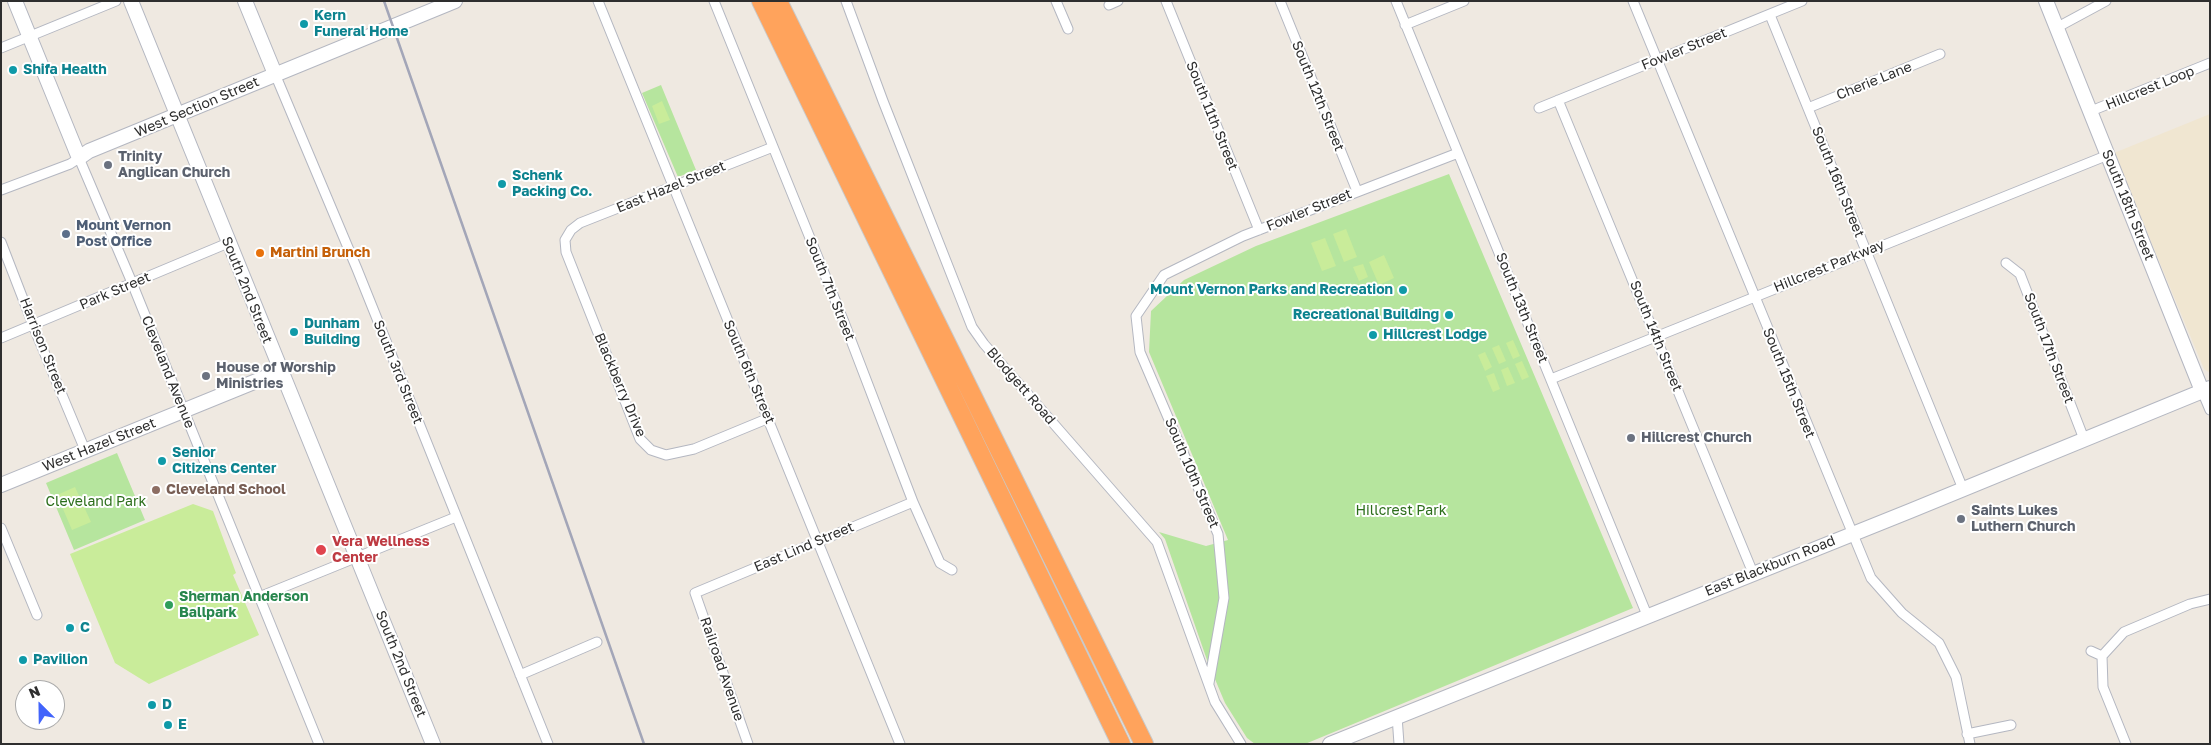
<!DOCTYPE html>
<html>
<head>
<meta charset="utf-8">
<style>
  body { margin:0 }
  #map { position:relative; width:2211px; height:745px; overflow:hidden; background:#efe9e1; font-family:"Golos Text",sans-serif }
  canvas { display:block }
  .frame { position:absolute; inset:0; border:2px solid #2e2e2e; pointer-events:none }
  .north { position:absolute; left:15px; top:680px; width:50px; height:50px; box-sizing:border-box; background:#fff; border:1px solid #ababab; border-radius:50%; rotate:337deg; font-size:14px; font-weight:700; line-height:20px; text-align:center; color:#2e2e2e }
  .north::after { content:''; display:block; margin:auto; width:18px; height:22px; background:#4264fb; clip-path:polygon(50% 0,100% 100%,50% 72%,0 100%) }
</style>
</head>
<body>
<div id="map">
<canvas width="2211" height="745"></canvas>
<div class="frame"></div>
<div class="north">N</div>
</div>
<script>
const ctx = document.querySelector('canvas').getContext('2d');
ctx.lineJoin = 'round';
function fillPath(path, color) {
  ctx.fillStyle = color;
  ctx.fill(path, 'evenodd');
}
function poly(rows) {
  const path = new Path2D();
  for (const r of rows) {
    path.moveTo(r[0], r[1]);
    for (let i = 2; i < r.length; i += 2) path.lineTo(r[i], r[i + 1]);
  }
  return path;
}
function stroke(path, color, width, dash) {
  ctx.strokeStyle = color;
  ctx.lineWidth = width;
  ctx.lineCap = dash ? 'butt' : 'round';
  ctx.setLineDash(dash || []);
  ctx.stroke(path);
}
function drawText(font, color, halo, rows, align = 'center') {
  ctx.font = font + ' "Golos Text",sans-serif';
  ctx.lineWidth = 4;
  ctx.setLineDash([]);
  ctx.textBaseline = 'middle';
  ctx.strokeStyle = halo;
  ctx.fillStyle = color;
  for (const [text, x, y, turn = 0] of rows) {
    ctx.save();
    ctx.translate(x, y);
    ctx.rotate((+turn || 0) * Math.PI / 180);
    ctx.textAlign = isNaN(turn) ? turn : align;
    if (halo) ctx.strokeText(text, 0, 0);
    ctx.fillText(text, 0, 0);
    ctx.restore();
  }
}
const education = poly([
  [2210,114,2210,373,2204,369,2114,153]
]);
const green = poly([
  [661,85,696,170,678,177,642,93],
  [1449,174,1633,608,1305,744,1255,744,1247,738,1225,703,1207,660,1165,539,1159,532,1206,546,1228,540,1149,352,1151,311,1184,280,1256,246],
  [117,453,145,520,74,550,46,483]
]);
const pitch = poly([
  [662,101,670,120,659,124,652,106],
  [1346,229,1357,257,1344,262,1333,234],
  [1325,238,1336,266,1322,271,1311,243],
  [1384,255,1394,278,1379,285,1369,262],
  [1363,264,1368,277,1359,281,1353,267],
  [1513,340,1520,356,1513,359,1506,343],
  [1499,345,1506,361,1499,364,1492,348],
  [1485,352,1492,367,1485,371,1478,355],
  [1522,361,1529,377,1522,380,1515,364],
  [1508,367,1515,383,1507,386,1501,370],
  [1494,373,1500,389,1493,392,1486,376],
  [75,487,91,522,72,530,57,495],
  [193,504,213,511,236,573,233,575,259,635,149,684,115,663,70,554]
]);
const street = poly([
  [598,1,900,744],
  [714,1,844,322,913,502,940,563,952,570],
  [846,1,883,101,972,327,984,344,1157,542,1215,702,1241,744],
  [1056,1,1068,29],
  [1166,1,1259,230],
  [1280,1,1357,191],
  [1396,1,1647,615],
  [1633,1,1871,578,1902,613,1939,643,1956,677,1970,744],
  [1109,5,1118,1],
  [1770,15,1963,489],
  [1405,25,1464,1],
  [2056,28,2106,1],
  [1,48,116,1],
  [275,74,357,269,548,744],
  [1558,100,1753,573],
  [1539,108,1802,1],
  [1808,108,1940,54],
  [2091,111,2210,63],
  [1,190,70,164,79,158,130,278,319,744],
  [1,242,37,335,85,450],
  [2006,263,2020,274,2084,439],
  [1,338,228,243],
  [1551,379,2108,155],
  [2202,391,2210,410],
  [769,418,694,449,666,455,651,450,640,439,566,252,565,240,571,230,580,223,773,147],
  [1,528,37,615],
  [259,597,456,517],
  [2091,651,2102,656],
  [520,675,597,642],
  [1209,683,1224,598,1218,534,1140,352,1136,316,1164,275,1243,236,1458,153],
  [1397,716,1399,744],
  [1967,734,2011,725],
  [748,744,695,593,913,502],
  [2126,744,2103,687,2102,656,2124,632,2190,604,2210,599]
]);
const secondary = poly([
  [15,1,79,158,89,151,455,1],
  [131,1,433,744],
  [245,1,275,74],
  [2046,1,2202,391],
  [1,485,281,371],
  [1330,744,1910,511,2210,388]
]);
const highway = poly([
  [761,1,1121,744],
  [778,1,1144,744]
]);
const rail = poly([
  [384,1,644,744]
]);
const markers = [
  [304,24,5,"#0f9aa8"],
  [13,70,5,"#0f9aa8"],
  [108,165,5,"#6b7280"],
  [502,184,5,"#0f9aa8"],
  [66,234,5,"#5c6f8a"],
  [260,253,5,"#e8710a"],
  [1403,290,5,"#0f9aa8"],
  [1449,315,5,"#0f9aa8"],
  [294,332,5,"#0f9aa8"],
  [1373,335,5,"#0f9aa8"],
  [206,376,5,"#6b7280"],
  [1631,438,5,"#6b7280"],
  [162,461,5,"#0f9aa8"],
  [156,490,5,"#8d6e63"],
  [1961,519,5,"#6b7280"],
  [321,550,6,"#e0444e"],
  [169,605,5,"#2e9e5b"],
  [70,628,5,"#0f9aa8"],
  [23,660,5,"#0f9aa8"],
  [152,705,5,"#0f9aa8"],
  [168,725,5,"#0f9aa8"]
];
const cultureNames = [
  ["Kern",314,16],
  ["Funeral Home",314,32],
  ["Shifa Health",23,70],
  ["Schenk",512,176],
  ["Packing Co.",512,192],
  ["Mount Vernon Parks and Recreation",1393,290,"right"],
  ["Recreational Building",1439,315,"right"],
  ["Dunham",304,324],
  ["Building",304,340],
  ["Hillcrest Lodge",1383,335],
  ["Senior",172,453],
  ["Citizens Center",172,469],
  ["C",80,628],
  ["Pavilion",33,660],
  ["D",162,705],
  ["E",178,725]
];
const streetNames = [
  ["Fowler Street",1684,49,-22],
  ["Cherie Lane",1874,81,-22],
  ["Hillcrest Loop",2150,88,-22],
  ["South 12th Street",1318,96,68],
  ["West Section Street",197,107,-23],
  ["South 11th Street",1212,116,68],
  ["South 16th Street",1838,182,68],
  ["East Hazel Street",671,187,-22],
  ["South 18th Street",2128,205,68],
  ["Fowler Street",1309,210,-22],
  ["Hillcrest Parkway",1829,266,-22],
  ["South 7th Street",830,289,68],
  ["South 2nd Street",247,290,68],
  ["Park Street",115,291,-23],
  ["South 13th Street",1522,308,68],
  ["South 14th Street",1656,336,68],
  ["Harrison Street",43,346,68],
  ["South 17th Street",2049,348,69],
  ["Cleveland Avenue",168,372,68],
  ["South 3rd Street",398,372,68],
  ["South 6th Street",749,372,67],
  ["South 15th Street",1789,383,68],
  ["Blackberry Drive",620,385,67],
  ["Blodgett Road",1021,386,49],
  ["West Hazel Street",99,445,-22],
  ["South 10th Street",1192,473,67],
  ["East Lind Street",804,547,-23],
  ["East Blackburn Road",1770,566,-22],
  ["South 2nd Street",401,664,68],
  ["Railroad Avenue",722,669,71]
];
const worshipNames = [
  ["Trinity",118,157],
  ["Anglican Church",118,173],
  ["House of Worship",216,368],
  ["Ministries",216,384],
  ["Hillcrest Church",1641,438],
  ["Saints Lukes",1971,511],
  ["Luthern Church",1971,527]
];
const serviceNames = [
  ["Mount Vernon",76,226],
  ["Post Office",76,242]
];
const foodNames = [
  ["Martini Brunch",270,253]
];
const educationNames = [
  ["Cleveland School",166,490]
];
const parkNames = [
  ["Cleveland Park",96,502],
  ["Hillcrest Park",1401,511]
];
const healthNames = [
  ["Vera Wellness",332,542],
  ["Center",332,558]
];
const leisureNames = [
  ["Sherman Anderson",179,597],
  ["Ballpark",179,613]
];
fillPath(education, '#f0e6d1');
fillPath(green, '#b6e59e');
fillPath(pitch, '#c9ec9a');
stroke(street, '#b4b7c1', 11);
stroke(secondary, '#b4b7c1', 16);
stroke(highway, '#c9c9c9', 20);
stroke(street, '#fff', 9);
stroke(secondary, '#fff', 14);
stroke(highway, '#ffa35c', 18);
stroke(rail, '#a3a6b8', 2.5);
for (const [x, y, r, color] of markers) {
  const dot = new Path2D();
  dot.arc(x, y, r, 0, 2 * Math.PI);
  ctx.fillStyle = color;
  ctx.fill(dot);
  stroke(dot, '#fff', 2);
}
drawText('bold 14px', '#0d838f', '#fff', cultureNames, 'left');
drawText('14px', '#2e2e2e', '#fff', streetNames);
drawText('bold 14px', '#5b616d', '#fff', worshipNames, 'left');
drawText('bold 14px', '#4e5e75', '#fff', serviceNames, 'left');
drawText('bold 14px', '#c56008', '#fff', foodNames, 'left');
drawText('bold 14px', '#785e54', '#fff', educationNames, 'left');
drawText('14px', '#2c6e1b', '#fff', parkNames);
drawText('bold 14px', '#be3a42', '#fff', healthNames, 'left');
drawText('bold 14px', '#27864d', '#fff', leisureNames, 'left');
</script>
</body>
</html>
